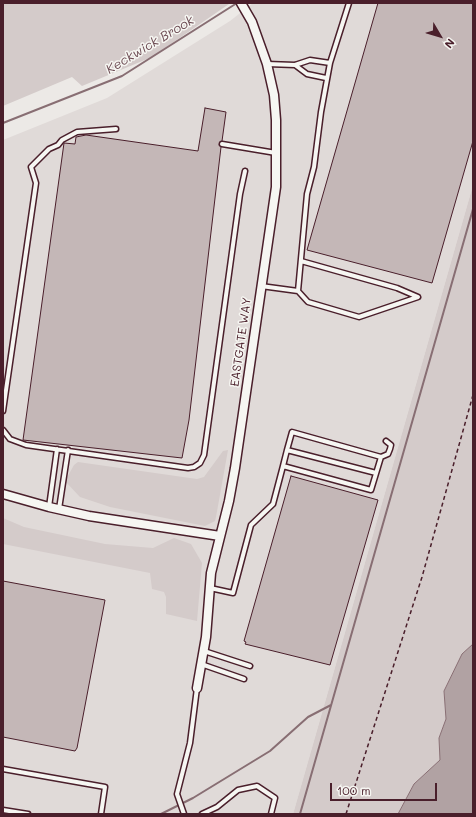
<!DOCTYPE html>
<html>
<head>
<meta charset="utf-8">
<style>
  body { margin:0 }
  #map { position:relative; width:476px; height:817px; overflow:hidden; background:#ece9e6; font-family:Mali,sans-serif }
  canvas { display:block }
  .frame { position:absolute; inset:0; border:4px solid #4a1f2b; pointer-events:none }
  .north { position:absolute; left:420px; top:16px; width:40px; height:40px; -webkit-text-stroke:3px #f6f6f2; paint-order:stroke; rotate:128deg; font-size:11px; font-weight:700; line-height:16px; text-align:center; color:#4a1f2b }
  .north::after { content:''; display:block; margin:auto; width:14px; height:18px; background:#4a1f2b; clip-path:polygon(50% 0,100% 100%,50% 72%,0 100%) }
  .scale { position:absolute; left:330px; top:783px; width:107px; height:18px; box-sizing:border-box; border:2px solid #4a1f2b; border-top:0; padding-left:5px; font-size:12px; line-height:14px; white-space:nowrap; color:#4a1f2b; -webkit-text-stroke:3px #f6f6f2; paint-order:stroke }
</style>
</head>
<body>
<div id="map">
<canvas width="476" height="817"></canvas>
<div class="frame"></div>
<div class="north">N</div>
<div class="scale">100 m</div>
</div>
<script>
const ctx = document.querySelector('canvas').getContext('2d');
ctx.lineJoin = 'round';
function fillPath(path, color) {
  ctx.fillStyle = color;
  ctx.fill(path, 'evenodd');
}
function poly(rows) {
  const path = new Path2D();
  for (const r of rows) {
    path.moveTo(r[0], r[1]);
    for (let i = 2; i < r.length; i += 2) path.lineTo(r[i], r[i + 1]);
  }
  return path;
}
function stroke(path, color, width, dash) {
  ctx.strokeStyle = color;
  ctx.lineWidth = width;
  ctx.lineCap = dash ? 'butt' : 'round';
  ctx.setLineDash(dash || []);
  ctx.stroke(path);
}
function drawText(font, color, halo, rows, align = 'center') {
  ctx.font = font + ' Mali,sans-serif';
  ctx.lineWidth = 3;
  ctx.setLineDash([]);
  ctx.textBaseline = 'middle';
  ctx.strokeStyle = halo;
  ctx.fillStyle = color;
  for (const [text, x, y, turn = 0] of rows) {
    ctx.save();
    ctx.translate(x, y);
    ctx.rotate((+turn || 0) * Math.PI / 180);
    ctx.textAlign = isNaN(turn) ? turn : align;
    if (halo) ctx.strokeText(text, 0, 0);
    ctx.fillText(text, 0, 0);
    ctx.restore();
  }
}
const built = poly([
  [253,3,473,3,473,185,293,814,3,814,3,140,107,98,230,21]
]);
const green = poly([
  [3,3,229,3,229,4,152,57,82,86,72,77,3,106],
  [473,185,473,644,462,654,444,691,446,720,439,738,440,760,414,784,398,814,293,814],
  [228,450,216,517,215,521,205,526,110,507,80,497,65,481,74,465,78,462,197,479,204,477,223,451],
  [3,518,24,527,105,544,153,548,174,538,191,544,202,563,197,621,166,614,166,597,164,592,152,589,150,573,3,544]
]);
const water = poly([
  [473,644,473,814,398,814,414,784,440,760,439,738,446,719,444,691,462,654,473,644]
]);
const stream = poly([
  [3,123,122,76,237,3],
  [161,814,193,798,270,751,308,717,331,705],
  [300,814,473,209]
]);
const building = poly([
  [378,3,473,3,473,141,432,283,307,250,378,3],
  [205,108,226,112,222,141,219,144,221,147,189,420,182,458,23,440,64,143,75,144,76,137,86,135,198,151,205,108],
  [291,476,378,500,330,665,245,644,246,642,244,641,291,476],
  [3,581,105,600,77,748,75,751,3,737,3,581]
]);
const path = poly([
  [346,814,422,577,473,395]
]);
const service = poly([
  [330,63,349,3],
  [295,65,307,74,326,78],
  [222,144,276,153],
  [261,286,298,291,307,194,314,167,321,112,330,63,310,60,295,65,267,64],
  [298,291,308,302,359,317,418,297,397,288,301,261],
  [3,411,36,183,31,167,49,149,58,145,62,140,77,132,116,129],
  [3,430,10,439,26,445,188,468,194,467,200,463,204,455,240,194,245,171],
  [287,450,376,473],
  [381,457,388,454,390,449,391,445,386,441],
  [49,507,57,449],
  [59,509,68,450],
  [210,588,233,593,251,525,273,504,283,466,287,450,292,432,381,457,371,490,283,466],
  [204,651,250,666],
  [201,664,244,679],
  [3,769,105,787,101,814],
  [3,810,28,814],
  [184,814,177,794,190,743,197,688],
  [202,814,217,807,238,790,257,786,275,798,271,814]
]);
const minor = poly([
  [3,494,49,507,89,516,220,536],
  [197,688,206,637,211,573,229,501,235,468,276,187,276,120,274,95,267,64,252,22,241,3]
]);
const streetNames = [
  ["EASTGATE WAY",241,342,-82]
];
const waterNames = [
  ["Keckwick Brook",150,45,-31]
];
fillPath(built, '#e0dad8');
fillPath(green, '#d4cbca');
fillPath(water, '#b1a2a3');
stroke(water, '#886e73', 1);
stroke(stream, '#886e73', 2);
fillPath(building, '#c4b7b7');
stroke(building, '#4a1f2b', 1);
stroke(service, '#4a1f2b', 7);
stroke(minor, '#4a1f2b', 11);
stroke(path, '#4a1f2b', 1.5, [4, 3]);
stroke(service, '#f6f6f2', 4);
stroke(minor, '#f6f6f2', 8);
drawText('12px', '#4a1f2b', '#f6f6f2', streetNames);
drawText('italic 13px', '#6e4d55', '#f6f6f2', waterNames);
</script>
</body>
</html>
